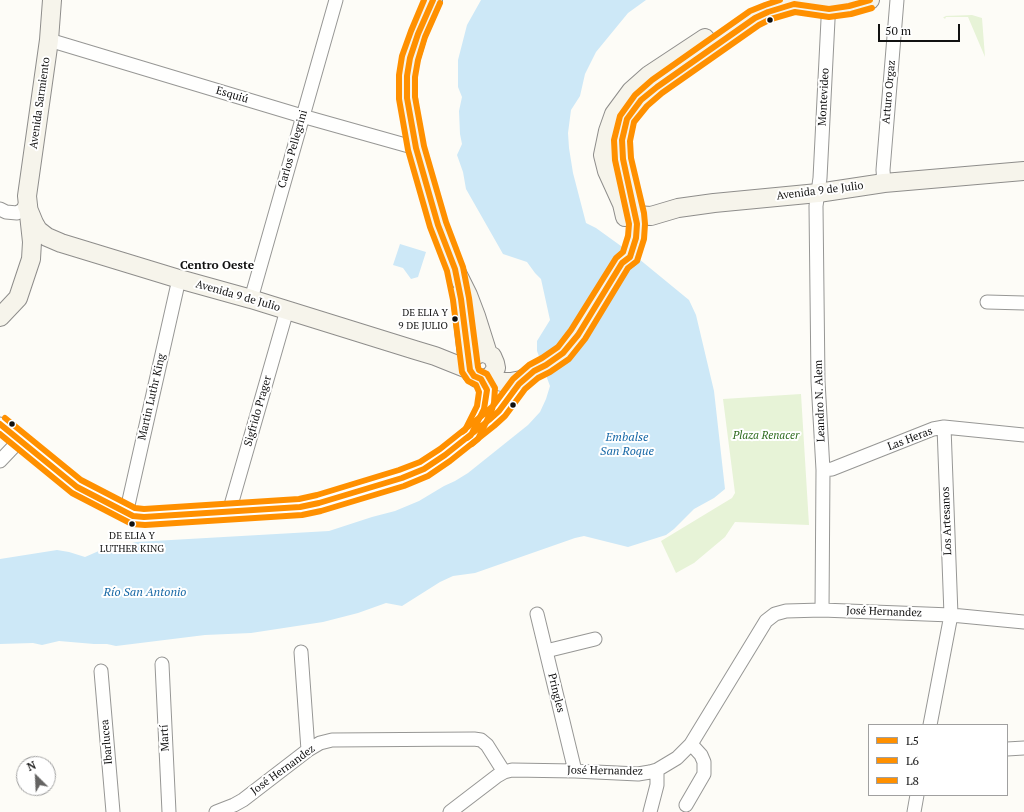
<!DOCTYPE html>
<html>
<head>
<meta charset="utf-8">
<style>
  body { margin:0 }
  #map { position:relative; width:1024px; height:812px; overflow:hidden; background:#fdfcf7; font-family:"PT Serif",serif }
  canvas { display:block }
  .legend { position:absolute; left:868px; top:724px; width:140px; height:72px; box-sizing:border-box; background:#fff; border:1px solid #a0a0a0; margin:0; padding:5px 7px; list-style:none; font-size:12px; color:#111 }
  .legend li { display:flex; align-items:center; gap:8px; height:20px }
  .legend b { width:20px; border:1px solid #a0a0a0 }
  .north { position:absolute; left:16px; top:756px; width:40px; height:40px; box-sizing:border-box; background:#fff; border:1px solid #a0a0a0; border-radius:50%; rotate:336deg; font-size:11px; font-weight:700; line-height:16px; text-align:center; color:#111 }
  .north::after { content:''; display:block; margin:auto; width:14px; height:18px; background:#646362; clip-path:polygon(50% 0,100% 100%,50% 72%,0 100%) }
  .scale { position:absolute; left:878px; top:24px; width:82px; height:18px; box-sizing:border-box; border:2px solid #111; border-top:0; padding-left:5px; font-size:12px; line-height:14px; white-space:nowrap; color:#111; -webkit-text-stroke:3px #fff; paint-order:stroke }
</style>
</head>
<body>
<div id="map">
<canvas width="1024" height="812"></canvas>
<ul class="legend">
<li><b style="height:5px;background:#ff9000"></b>L5</li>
<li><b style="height:5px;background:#ff9000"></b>L6</li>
<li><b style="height:5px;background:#ff9000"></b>L8</li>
</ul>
<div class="north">N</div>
<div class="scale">50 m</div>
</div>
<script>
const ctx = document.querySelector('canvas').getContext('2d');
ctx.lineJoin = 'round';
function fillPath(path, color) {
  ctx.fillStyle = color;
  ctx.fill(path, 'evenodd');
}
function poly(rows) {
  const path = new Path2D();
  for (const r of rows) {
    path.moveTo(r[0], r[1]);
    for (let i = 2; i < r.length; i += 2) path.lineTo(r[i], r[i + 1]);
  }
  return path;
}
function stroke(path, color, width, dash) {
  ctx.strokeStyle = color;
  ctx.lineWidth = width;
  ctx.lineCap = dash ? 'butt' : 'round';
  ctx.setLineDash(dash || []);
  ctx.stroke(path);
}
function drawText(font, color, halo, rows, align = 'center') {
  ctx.font = font + ' "PT Serif",serif';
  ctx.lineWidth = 4;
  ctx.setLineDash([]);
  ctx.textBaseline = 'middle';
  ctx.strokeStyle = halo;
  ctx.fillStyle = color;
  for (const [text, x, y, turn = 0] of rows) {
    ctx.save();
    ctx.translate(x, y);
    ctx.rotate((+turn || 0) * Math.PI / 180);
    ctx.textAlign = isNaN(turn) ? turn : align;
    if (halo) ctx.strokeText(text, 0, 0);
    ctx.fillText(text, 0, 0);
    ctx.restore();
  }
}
const green = poly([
  [972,15,982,18,985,57,968,17,946,17,945,19,943,17,946,17,944,16],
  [801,394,809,525,735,522,725,537,694,563,676,573,661,541,732,498,735,493,723,399]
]);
const water = poly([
  [481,0,646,0,628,13,596,52,585,74,580,96,571,110,568,133,569,148,573,173,586,223,596,228,639,259,689,300,696,315,714,391,725,489,714,498,694,509,674,529,666,535,628,547,584,536,575,538,475,573,453,576,440,582,402,606,386,603,358,613,323,622,251,633,205,635,116,646,107,644,94,644,59,641,42,645,33,643,0,644,0,559,57,550,69,552,85,557,101,550,116,550,128,544,136,542,329,531,372,517,395,511,419,501,444,486,455,481,468,473,528,425,540,412,546,399,550,386,537,351,537,341,550,320,541,279,535,273,527,262,503,254,466,189,463,172,457,155,462,144,460,134,459,111,462,97,458,87,458,60,467,25],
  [400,244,426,252,418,277,411,279,403,268,393,265]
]);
const minor = poly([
  [49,40,302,116,416,148],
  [884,183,883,170,897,0],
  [0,209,6,212,17,213,22,210,27,206],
  [251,299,336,0],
  [987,302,1024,303],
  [0,424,62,476,77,487,133,516,144,517,300,507,319,503,402,478,424,469,445,455,489,420,499,411,519,384,526,378],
  [474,429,486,402,486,386,481,379],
  [0,461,19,441],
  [823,470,832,469,933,429,944,427,1024,435],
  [229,512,287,310],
  [126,514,179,279],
  [822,610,823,470,818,381,816,206,820,178,829,0],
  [537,614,575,771],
  [546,651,595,639],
  [301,652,308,750],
  [162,664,169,812],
  [101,671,113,812],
  [930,725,951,615,944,427],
  [1007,749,1024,748],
  [686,805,704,774,704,762,701,755,691,744],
  [216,812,234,805,243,800,308,750,320,743,332,740,474,739,481,740,487,745,504,772,512,770,575,771,638,774,650,772,657,770,677,758,691,744,766,621,775,614,786,611,822,610,951,615,1024,622],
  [450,812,497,776,504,772],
  [650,812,657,785,657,770],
  [914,812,917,795]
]);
const secondary = poly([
  [433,0,418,34,408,67,407,84,409,111,416,148,438,225,455,269,468,295,476,316,488,354],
  [27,206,34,223,38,230,47,237,61,243,179,279,251,299,415,350,435,356,470,370],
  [626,208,636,215,651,216,678,208,714,203,818,193,884,183,1024,171],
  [625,217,622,204,607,171,603,155,608,131,614,114,631,91,649,75,705,38],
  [460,294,466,347,469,368,471,373,477,378,484,379,491,376,496,368,495,363,492,356,484,353,480,353,473,357,469,365],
  [0,317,18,298,31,259,32,242,27,196,49,40,52,0],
  [488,378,502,382,511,382,521,380,527,377,534,371,546,365,563,353,578,335,622,263,630,257,636,238,637,224,636,215,623,159,622,140,627,119,641,100,657,87,712,48,755,18,768,12,794,4,829,9,849,6,870,0]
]);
const bus1 = poly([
  [433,0,418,34,410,58,407,76,407,98,416,148,438,225,455,269,461,299,470,370,474,376,481,379,487,390,484,409,471,435,467,438],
  [0,424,77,487,133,516,144,517,300,507,319,503,402,478,424,469,445,455,489,420,499,411,519,384,534,371,546,365,563,353,578,335,622,263,630,257,636,238,637,224,623,159,622,140,627,119,641,100,657,87,755,18,768,12,794,4,829,9,849,6,870,0]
]);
const bus2 = poly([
  [424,0,411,31,402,56,399,75,399,99,408,150,430,227,447,271,453,300,462,372,468,381,476,385,479,392,477,406,465,430,462,432],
  [0,434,72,493,132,524,145,525,302,515,321,511,404,486,428,476,450,461,494,426,505,416,525,389,538,378,550,372,569,359,585,339,628,268,637,261,644,239,645,224,644,213,631,158,630,141,634,122,647,106,662,93,759,25,771,19,795,12,829,17,851,14,872,8]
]);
const bus3 = poly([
  [440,3,425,37,418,60,415,77,415,97,424,146,446,222,463,267,469,298,478,367,479,370,487,374,495,388,494,403,491,412,478,439,472,444],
  [5,418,81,480,135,508,144,509,299,499,317,495,399,470,420,462,440,449,484,414,493,406,513,379,529,365,542,358,558,347,571,330,616,258,623,252,628,236,629,224,615,160,614,140,620,116,635,95,652,80,750,11,765,5,780,0]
]);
const markers = [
  [770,20,3.5,"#111"],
  [455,319,3.5,"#111"],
  [513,405,3.5,"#111"],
  [12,424,3.5,"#111"],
  [132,524,3.5,"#111"]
];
const busNames = [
  ["DE ELIA Y",448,313],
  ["9 DE JULIO",448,326],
  ["DE ELIA Y",132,536,"center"],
  ["LUTHER KING",132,549,"center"]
];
const streetNames = [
  ["Arturo Orgaz",889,92,-85],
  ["Esquiú",232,95,17],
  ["Montevideo",824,97,-87],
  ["Avenida Sarmiento",40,103,-82],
  ["Carlos Pellegrini",293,149,-74],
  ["Avenida 9 de Julio",820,191,-7],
  ["Avenida 9 de Julio",238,296,16],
  ["Martin Luthr King",152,397,-77],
  ["Leandro N. Alem",820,401,-92],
  ["Sigfrido Prager",258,411,-74],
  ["Las Heras",910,439,-21],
  ["Los Artesanos",947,521,-92],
  ["José Hernandez",884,612,2],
  ["Pringles",556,693,76],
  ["Martí",165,738,-93],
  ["Ibarlucea",107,742,-95],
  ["José Hernandez",283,770,-36],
  ["José Hernandez",605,771,1]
];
const parkNames = [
  ["Plaza Renacer",766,436]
];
const neighbourhoodNames = [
  ["Centro Oeste",217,266]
];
const waterNames = [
  ["Embalse",627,438],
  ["San Roque",627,452],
  ["Río San Antonio",145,593]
];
fillPath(green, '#e7f3d7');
fillPath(water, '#cde8f7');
stroke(minor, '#979795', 15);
stroke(secondary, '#8e8d8b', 20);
stroke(minor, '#fffffe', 13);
stroke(secondary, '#f6f4eb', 18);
stroke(bus1, '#ff9000', 6);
stroke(bus2, '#ff9000', 6);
stroke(bus3, '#ff9000', 6);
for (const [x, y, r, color] of markers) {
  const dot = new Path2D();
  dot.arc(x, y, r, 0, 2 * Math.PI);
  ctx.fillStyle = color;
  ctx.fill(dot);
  stroke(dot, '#fff', 1.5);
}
drawText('10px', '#111', '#fff', busNames, 'right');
drawText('11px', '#111', '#fff', streetNames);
drawText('italic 11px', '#2f6b1f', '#fff', parkNames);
drawText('bold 12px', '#111', '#fff', neighbourhoodNames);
drawText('italic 12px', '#1768a6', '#fff', waterNames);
</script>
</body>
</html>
